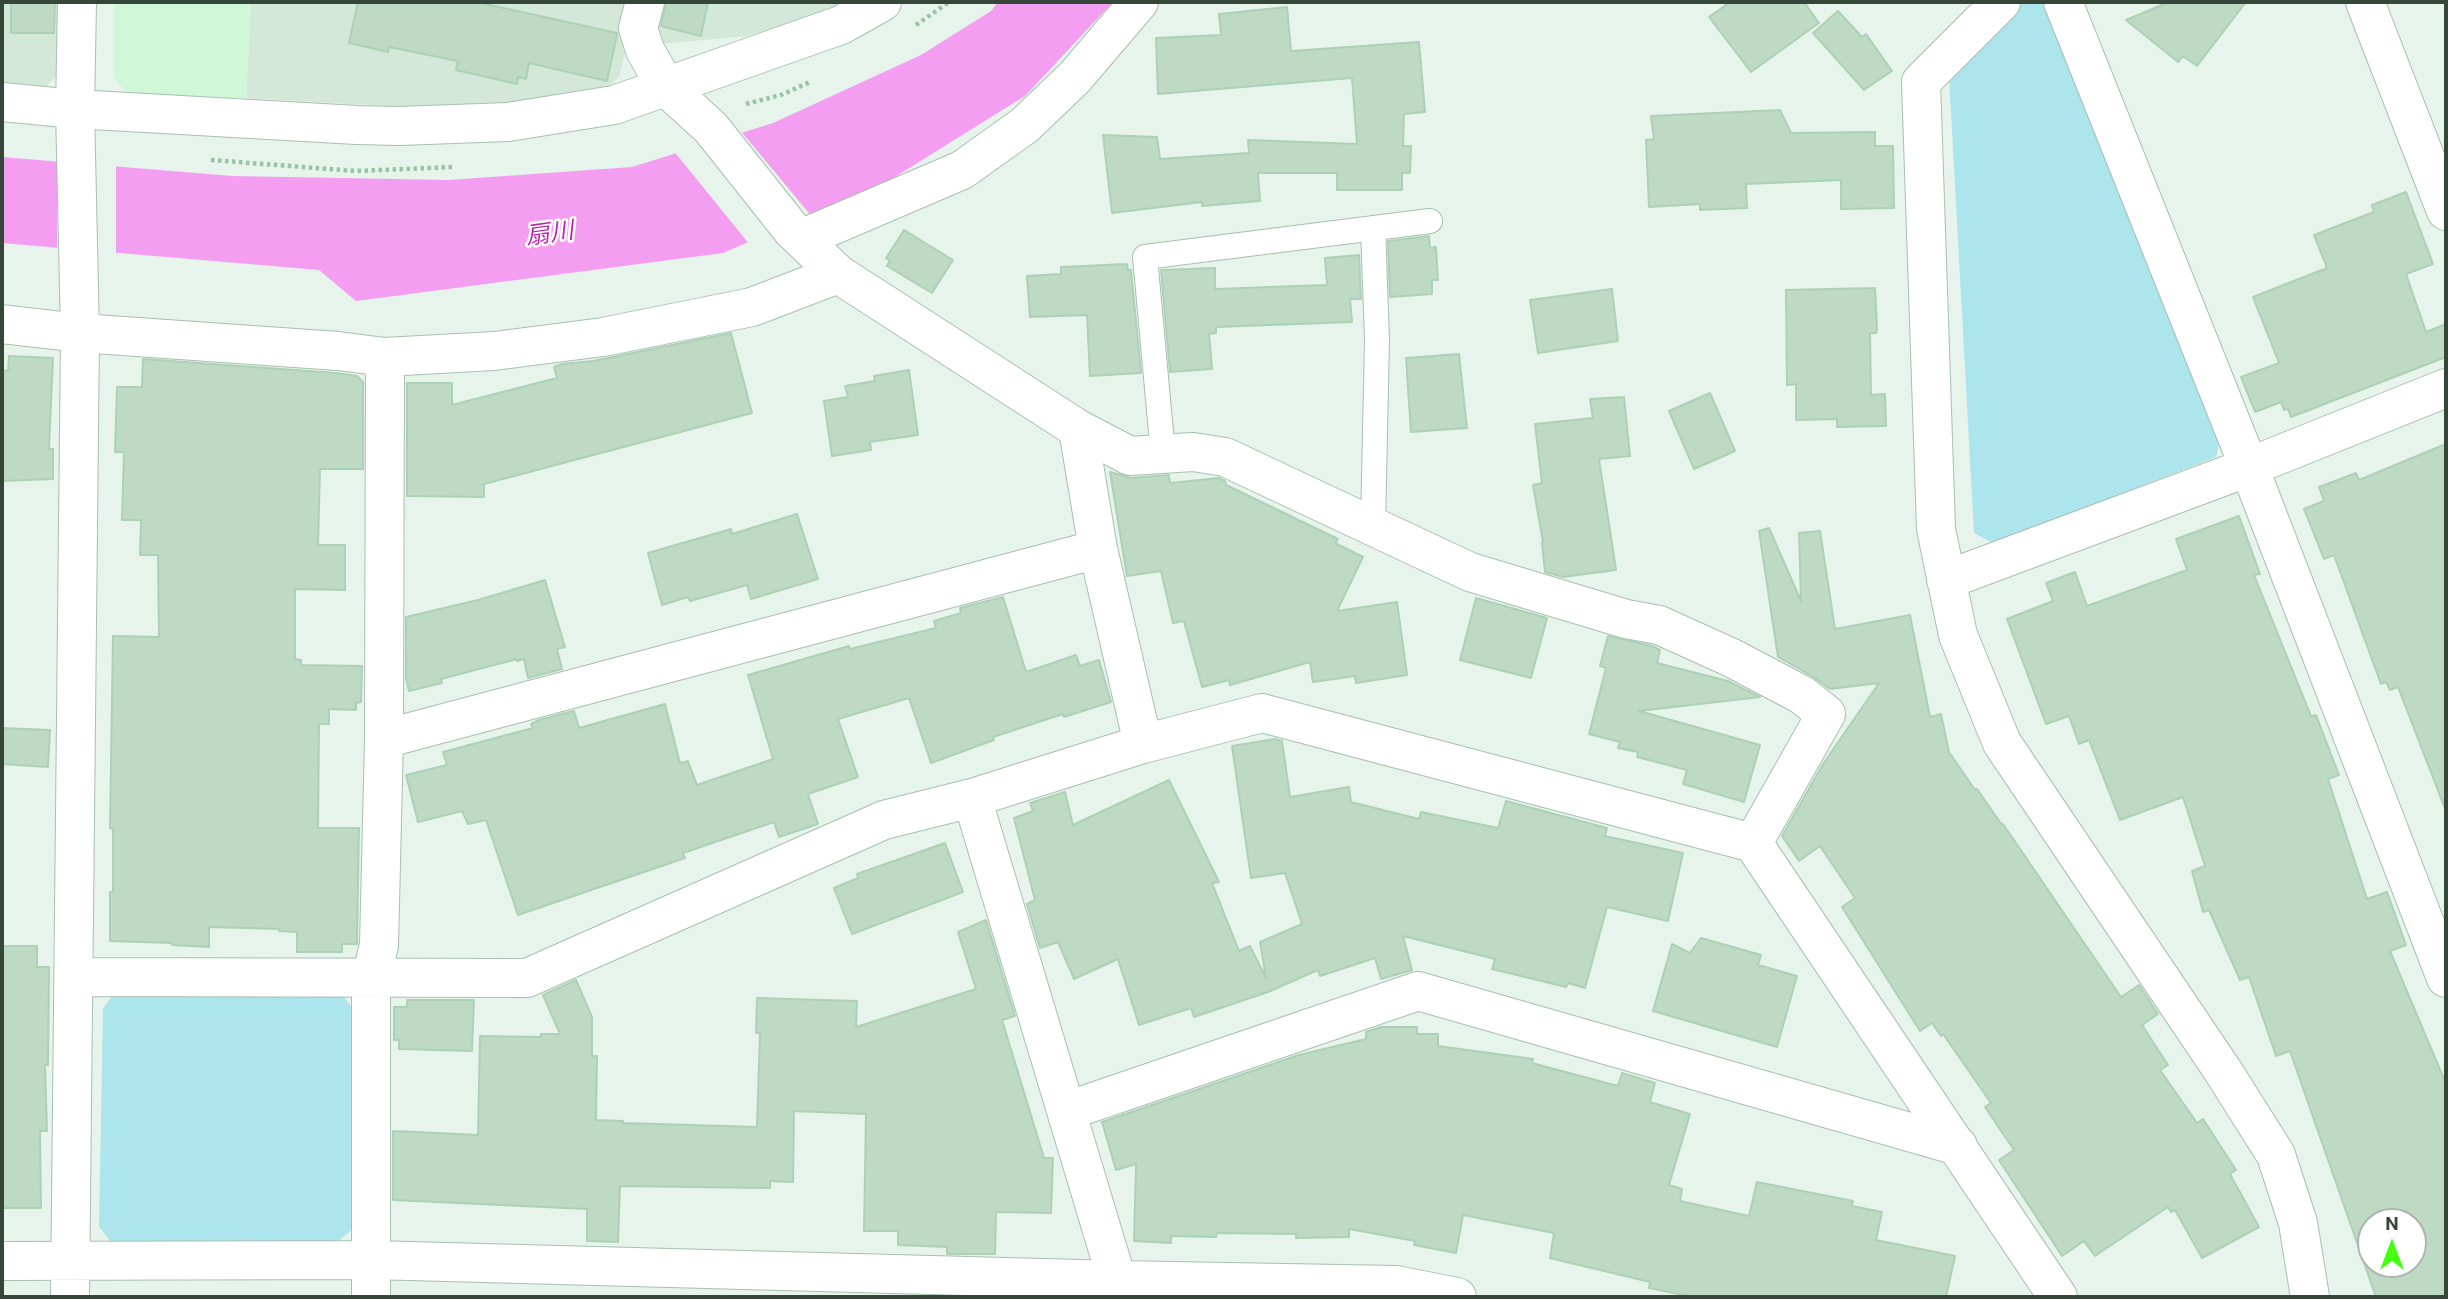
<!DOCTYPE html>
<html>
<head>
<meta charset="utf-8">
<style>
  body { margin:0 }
  #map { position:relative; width:2448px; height:1299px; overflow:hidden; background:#e6f4eb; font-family:Roboto,sans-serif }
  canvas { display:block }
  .frame { position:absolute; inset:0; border:4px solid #354739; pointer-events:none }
  .north { position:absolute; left:2357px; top:1208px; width:70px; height:70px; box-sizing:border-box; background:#fff; border:2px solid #aeb5b0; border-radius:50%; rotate:0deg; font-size:19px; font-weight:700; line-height:28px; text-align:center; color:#354739 }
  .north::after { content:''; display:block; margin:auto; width:24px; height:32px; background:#44ff12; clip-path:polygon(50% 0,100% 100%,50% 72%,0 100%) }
</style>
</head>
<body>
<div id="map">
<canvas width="2448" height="1299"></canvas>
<div class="frame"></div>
<div class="north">N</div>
</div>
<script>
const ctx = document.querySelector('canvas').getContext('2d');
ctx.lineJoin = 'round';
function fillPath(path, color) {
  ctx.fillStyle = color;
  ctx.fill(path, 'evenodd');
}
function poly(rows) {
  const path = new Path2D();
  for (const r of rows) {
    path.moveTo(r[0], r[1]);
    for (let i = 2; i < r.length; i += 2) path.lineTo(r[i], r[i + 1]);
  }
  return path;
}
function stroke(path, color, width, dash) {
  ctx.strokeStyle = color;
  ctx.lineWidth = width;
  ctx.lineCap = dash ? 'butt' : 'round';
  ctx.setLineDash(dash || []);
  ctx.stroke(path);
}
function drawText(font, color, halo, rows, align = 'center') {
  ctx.font = font + ' Roboto,"Noto Sans JP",sans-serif';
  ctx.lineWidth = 5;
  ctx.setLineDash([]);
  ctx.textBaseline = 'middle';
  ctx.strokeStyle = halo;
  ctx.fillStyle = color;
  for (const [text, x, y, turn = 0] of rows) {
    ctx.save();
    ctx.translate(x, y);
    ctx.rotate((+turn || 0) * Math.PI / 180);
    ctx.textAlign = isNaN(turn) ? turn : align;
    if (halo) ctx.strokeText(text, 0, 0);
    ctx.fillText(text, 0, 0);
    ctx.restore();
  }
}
const residential = poly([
  [2,2,61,2,58,75,43,89,2,85],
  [251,2,638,2,619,77,604,90,515,103,423,108,246,98],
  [651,2,852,2,813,17,747,36,650,45]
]);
const commercial = poly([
  [114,2,251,2,246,98,127,94,114,76]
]);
const green = poly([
  [2023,2,2045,3,2219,444,2216,457,1993,543,1974,533,1949,76],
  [115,992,341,993,356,1013,356,1226,336,1243,112,1243,99,1227,103,1009]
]);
const water = poly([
  [998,2,1113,2,1025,96,882,185,723,253,356,301,319,270,2,243,2,157,232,176,449,180,632,167,773,123,921,55,991,11]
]);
const pier = poly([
  [740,130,813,218,750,245,673,150],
  [57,158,116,163,116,256,57,251]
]);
const building = poly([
  [11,2,55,2,54,33,11,33,11,2],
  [358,2,476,2,617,33,617,35,607,81,529,63,526,79,518,77,517,84,456,70,458,61,389,47,388,52,349,43,358,2],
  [666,2,708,2,701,36,661,26,666,2],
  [1730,2,1804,2,1819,23,1751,72,1709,17,1730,2],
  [2169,2,2246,2,2197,66,2183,56,2178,62,2126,20,2169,2],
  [1287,7,1291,51,1419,42,1425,112,1404,114,1403,146,1411,146,1410,173,1402,173,1402,190,1337,190,1337,173,1258,173,1260,201,1202,206,1202,202,1112,213,1103,135,1157,137,1160,159,1249,153,1248,140,1357,144,1352,78,1158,94,1156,38,1221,35,1219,14,1287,7],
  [1838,11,1862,37,1866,34,1892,71,1864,90,1813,33,1838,11],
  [1780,110,1791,133,1875,132,1875,146,1893,146,1894,208,1841,209,1841,180,1746,184,1747,208,1700,210,1700,204,1649,207,1646,140,1654,139,1651,116,1780,110],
  [2406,192,2433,264,2406,274,2426,332,2446,324,2446,357,2291,417,2288,409,2284,410,2281,402,2255,412,2241,377,2279,363,2253,297,2327,268,2314,235,2374,212,2372,205,2406,192],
  [904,230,953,260,932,293,887,266,890,260,886,258,904,230],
  [1429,236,1430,248,1436,247,1438,280,1432,280,1432,294,1390,297,1388,241,1429,236],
  [1359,255,1361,299,1350,299,1352,322,1216,327,1216,333,1209,334,1212,369,1170,372,1161,270,1215,268,1215,289,1327,285,1325,258,1359,255],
  [1127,264,1128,270,1131,270,1141,373,1090,376,1087,315,1030,317,1027,276,1061,274,1061,267,1127,264],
  [1875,288,1877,328,1876,333,1870,333,1871,395,1885,394,1886,426,1837,427,1837,419,1796,420,1796,384,1787,385,1786,290,1875,288],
  [1612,289,1618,341,1538,353,1530,300,1612,289],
  [731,333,752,413,484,484,484,497,407,496,407,383,452,383,452,405,557,378,554,367,562,364,593,361,731,333],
  [1459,354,1467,428,1411,432,1406,358,1459,354],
  [9,356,53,358,49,449,53,449,53,479,2,481,2,370,8,371,9,356],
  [143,359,336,373,357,376,363,382,363,469,320,469,318,545,345,545,345,590,295,589,295,659,301,660,301,665,362,666,361,702,356,703,356,710,329,709,329,724,319,724,318,828,359,828,357,942,357,944,342,944,342,952,297,952,297,932,279,931,279,929,209,927,209,947,172,945,172,943,110,941,110,892,113,892,113,829,110,828,113,636,159,637,158,555,140,555,141,520,122,520,124,452,115,452,117,387,142,387,143,359],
  [909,370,918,435,870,442,871,450,832,456,824,401,848,397,845,386,875,381,874,376,909,370],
  [1710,393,1735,451,1694,469,1669,411,1710,393],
  [1624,397,1630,456,1599,459,1616,570,1563,577,1545,572,1542,543,1543,542,1533,485,1542,483,1535,424,1593,418,1590,399,1624,397],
  [2446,444,2446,805,2444,806,2398,687,2390,690,2386,682,2381,684,2334,555,2324,559,2304,509,2324,501,2319,487,2356,473,2359,480,2446,444],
  [1110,472,1131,478,1169,475,1170,483,1219,478,1225,481,1226,485,1338,539,1335,543,1363,557,1337,611,1397,602,1407,675,1356,683,1355,676,1313,682,1310,662,1230,685,1229,680,1202,687,1184,621,1173,623,1161,571,1127,576,1110,472],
  [797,514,818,579,751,599,747,585,690,601,688,597,662,605,648,553,731,529,732,534,797,514],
  [2239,516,2260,574,2254,575,2311,716,2316,715,2339,775,2328,779,2367,899,2387,892,2406,945,2390,951,2446,1084,2446,1297,2376,1297,2290,1051,2276,1056,2249,977,2240,980,2209,910,2203,912,2192,871,2205,866,2183,797,2120,820,2089,740,2079,744,2069,716,2046,724,2007,619,2053,601,2046,583,2075,572,2087,606,2187,570,2176,539,2239,516],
  [2371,1222,2413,1222,2413,1264,2371,1264,2371,1222],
  [1769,528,1801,601,1799,533,1820,531,1835,629,1910,615,1930,717,1941,714,1949,752,1975,790,1977,789,2002,825,2003,824,2121,997,2139,985,2158,1014,2142,1025,2168,1065,2160,1070,2197,1123,2203,1119,2236,1170,2230,1174,2259,1227,2202,1258,2175,1210,2171,1212,2168,1207,2095,1256,2084,1241,2062,1256,1999,1160,2014,1150,1985,1107,1991,1103,1943,1034,1941,1036,1932,1023,1920,1031,1842,907,1855,898,1820,846,1799,861,1782,836,1823,764,1879,683,1830,689,1812,676,1778,657,1759,531,1769,528],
  [545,580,565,647,557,649,562,669,528,678,524,659,517,661,517,659,441,679,442,683,409,691,406,678,406,617,478,600,545,580],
  [1003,597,1026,672,1076,655,1080,666,1099,660,1111,702,1064,717,1063,714,993,737,994,740,931,763,909,698,838,719,858,777,808,794,818,824,779,837,774,822,683,853,685,858,518,915,486,820,468,824,462,811,418,822,406,775,447,765,443,752,533,728,531,724,539,720,574,711,579,728,665,704,680,763,688,761,697,785,773,759,748,675,849,646,850,649,936,628,934,621,961,613,960,608,1003,597],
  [1476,598,1547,618,1531,678,1460,660,1476,598],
  [1608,636,1652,646,1660,650,1657,663,1728,681,1760,697,1639,711,1760,745,1744,802,1683,784,1687,770,1637,757,1638,752,1618,748,1620,742,1589,734,1606,668,1600,666,1608,636],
  [2,728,50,730,48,767,2,764,2,728],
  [1275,739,1282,741,1290,797,1349,787,1351,802,1419,819,1421,812,1498,828,1506,801,1607,828,1605,836,1683,853,1668,921,1607,907,1585,988,1568,983,1566,987,1492,969,1495,959,1403,936,1412,970,1381,979,1375,958,1320,976,1318,970,1268,992,1194,1017,1191,1008,1139,1025,1118,959,1074,979,1058,942,1040,948,1027,904,1035,900,1014,818,1033,811,1030,803,1065,792,1073,825,1169,780,1219,882,1212,883,1239,951,1250,946,1266,978,1260,942,1302,924,1285,873,1251,878,1232,746,1275,739],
  [945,843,963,892,852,934,834,888,858,878,857,874,945,843],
  [986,920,1015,1016,1002,1020,1044,1158,1053,1158,1051,1213,996,1212,995,1254,947,1254,947,1247,898,1245,898,1231,864,1231,866,1114,794,1111,793,1182,770,1181,770,1188,620,1186,618,1242,587,1241,587,1209,393,1200,393,1131,478,1135,480,1036,541,1037,541,1034,560,1034,543,995,576,980,592,1017,592,1056,597,1056,596,1120,623,1121,623,1123,757,1127,760,1033,756,1033,757,998,857,1001,856,1027,976,989,958,932,986,920],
  [1701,938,1761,955,1758,965,1797,976,1777,1047,1653,1011,1672,944,1690,953,1701,938],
  [2,946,37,946,37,967,49,967,48,1065,45,1065,47,1131,40,1131,41,1208,2,1208,2,946],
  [407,1000,474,1000,472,1051,399,1049,399,1040,394,1040,394,1007,407,1007,407,1000],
  [1381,1027,1417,1027,1417,1034,1438,1034,1438,1046,1533,1059,1532,1063,1618,1086,1622,1073,1655,1083,1650,1102,1690,1114,1669,1185,1682,1189,1680,1201,1749,1216,1757,1182,1853,1201,1852,1206,1882,1212,1876,1240,1955,1256,1946,1297,1694,1297,1649,1288,1650,1282,1550,1258,1554,1233,1463,1215,1456,1253,1414,1245,1415,1241,1349,1229,1349,1237,1296,1238,1296,1234,1217,1233,1216,1237,1171,1236,1171,1243,1134,1241,1136,1164,1116,1170,1102,1122,1299,1055,1366,1039,1366,1032,1381,1027]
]);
const path = poly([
  [916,25,949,2],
  [746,104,781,95,810,82],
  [211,160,356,171,454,167]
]);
const lane = poly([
  [1373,228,1377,340,1373,526],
  [1163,454,1145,257,1430,221]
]);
const street = poly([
  [645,2,638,28,645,50,666,87,711,128,792,230,838,274,1078,429,1130,456,1193,452,1225,457,1470,572,1626,619,1659,625,1732,658,1802,695,1826,714,1753,843],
  [2001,2,1921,82,1936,529,1958,635,2002,743,2223,1071,2276,1155,2298,1223,2310,1297],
  [2063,2,2249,467,2446,978],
  [2365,2,2446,211],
  [2,102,75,109,357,125,399,126,508,122,614,105,841,25,882,2],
  [801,239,962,170,1025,125,1075,77,1139,2],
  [2,324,80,333,338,351,385,357,494,351,603,337,752,307,838,274],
  [1078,429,1098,549,1143,744],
  [1946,580,2249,467,2446,388],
  [384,739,1098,549],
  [972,798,1117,1280,1117,1297],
  [74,977,527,978,884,820,972,798,1143,744,1262,713,1753,843,2058,1297],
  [1067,1111,1418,991,1958,1146],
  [2,1261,372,1260,1117,1280,1396,1285,1457,1297],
  [70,1297,80,333,75,109,77,2],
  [371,1297,371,978,379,945,384,739,385,357]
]);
const waterNames = [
  ["扇川",550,235,-8]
];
fillPath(residential, '#d4e8da');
fillPath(commercial, '#d0f7d8');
fillPath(green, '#ace5eb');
fillPath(water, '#f49ef1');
fillPath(pier, '#e6f4eb');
fillPath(building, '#bed9c4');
stroke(building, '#add1b6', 2);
stroke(lane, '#a8c0af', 26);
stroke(street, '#a8c0af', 40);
stroke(path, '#98c3a4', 4.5, [3.5, 3.5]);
stroke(lane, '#fff', 24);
stroke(street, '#fff', 38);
drawText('italic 24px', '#b927b1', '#fff', waterNames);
</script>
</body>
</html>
